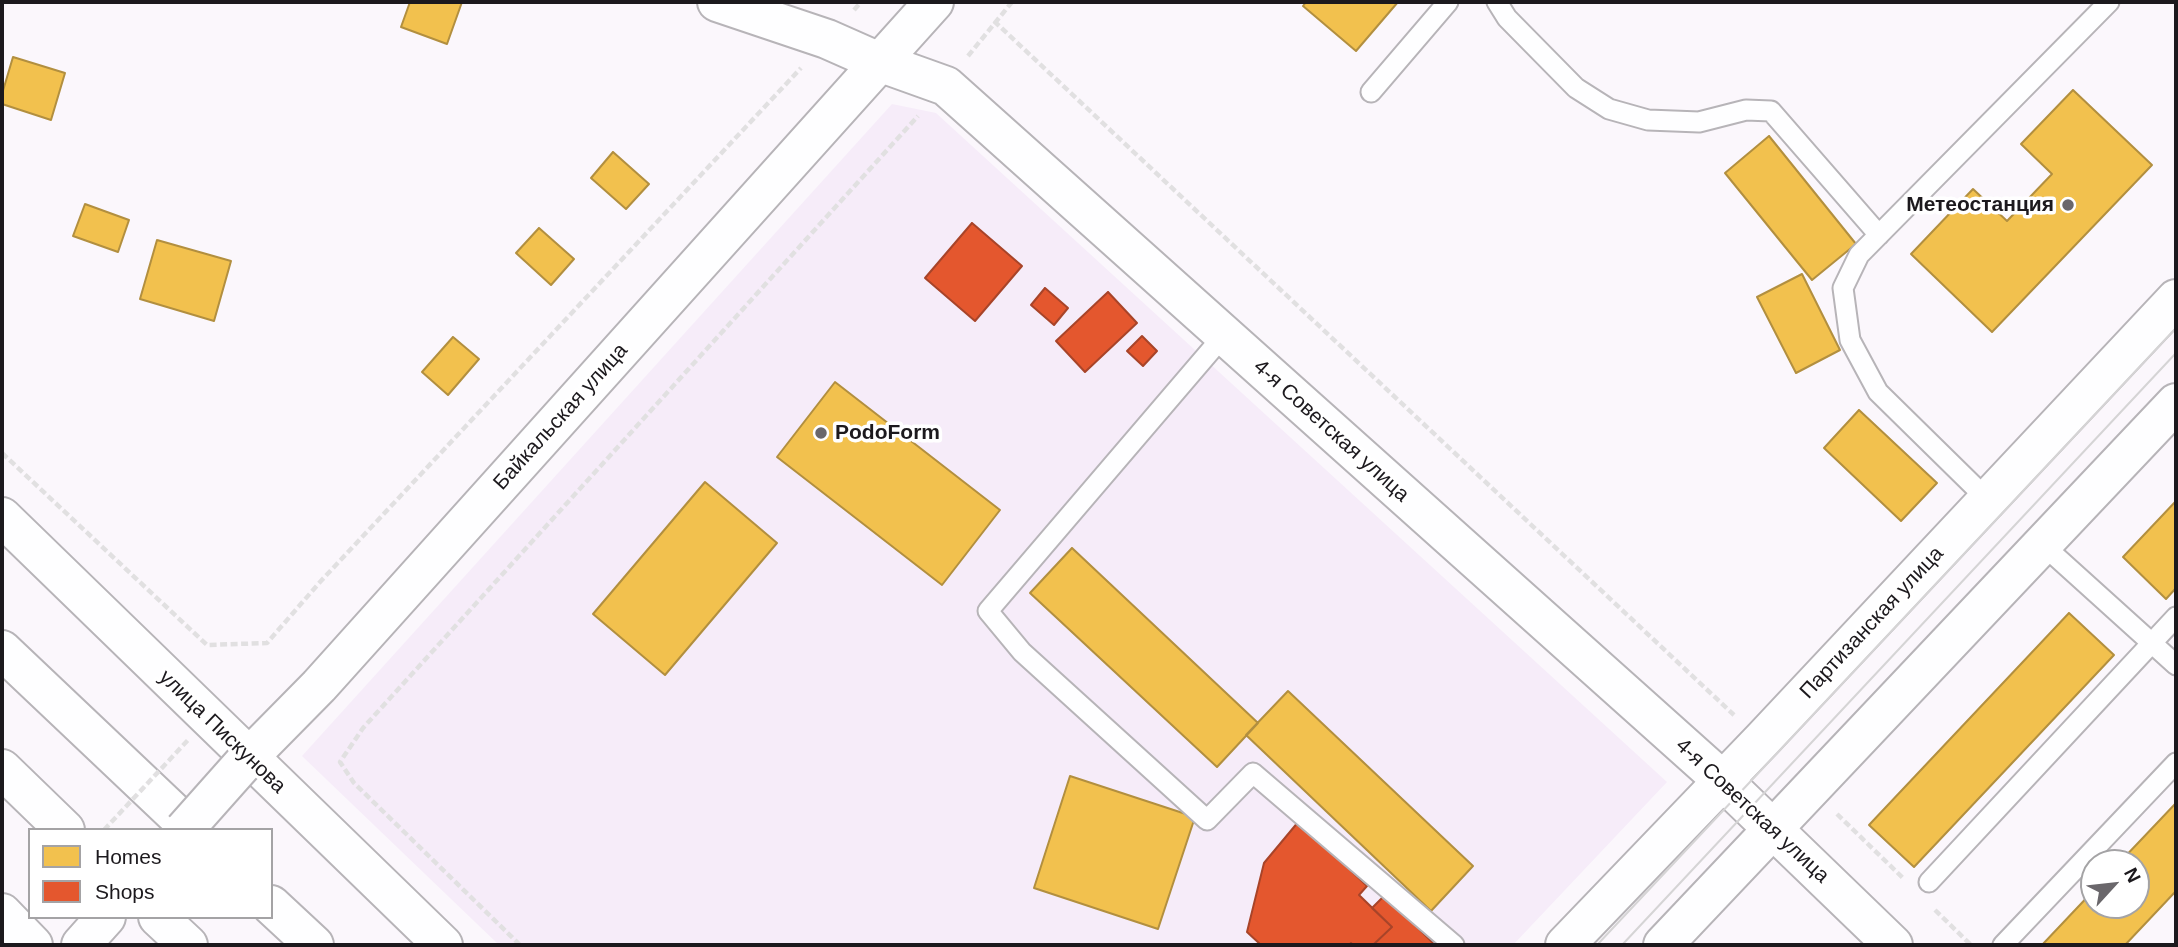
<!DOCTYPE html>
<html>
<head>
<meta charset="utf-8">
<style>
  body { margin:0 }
  #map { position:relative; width:2178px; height:947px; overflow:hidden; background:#fbf7fc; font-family:Arial,sans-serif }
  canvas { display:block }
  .frame { position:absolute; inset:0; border:4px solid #1c191d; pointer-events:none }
  .legend { position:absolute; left:28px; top:828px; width:245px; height:91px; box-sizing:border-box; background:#fff; border:2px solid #a4a3a5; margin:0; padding:9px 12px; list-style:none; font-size:21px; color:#1c191d }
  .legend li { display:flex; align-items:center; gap:14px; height:35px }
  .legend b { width:35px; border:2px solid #a4a3a5 }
  .north { position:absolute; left:2080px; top:849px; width:70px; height:70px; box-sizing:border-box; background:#fff; border:2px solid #a4a3a5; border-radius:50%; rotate:63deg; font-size:19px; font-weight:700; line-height:28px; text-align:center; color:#1c191d }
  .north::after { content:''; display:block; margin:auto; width:24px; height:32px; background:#6a676b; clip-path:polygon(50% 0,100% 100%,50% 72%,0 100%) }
</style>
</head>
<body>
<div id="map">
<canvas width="2178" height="947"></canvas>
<div class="frame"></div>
<ul class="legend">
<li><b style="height:19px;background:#f2c14e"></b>Homes</li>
<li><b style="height:19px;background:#e4572e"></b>Shops</li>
</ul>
<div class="north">N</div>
</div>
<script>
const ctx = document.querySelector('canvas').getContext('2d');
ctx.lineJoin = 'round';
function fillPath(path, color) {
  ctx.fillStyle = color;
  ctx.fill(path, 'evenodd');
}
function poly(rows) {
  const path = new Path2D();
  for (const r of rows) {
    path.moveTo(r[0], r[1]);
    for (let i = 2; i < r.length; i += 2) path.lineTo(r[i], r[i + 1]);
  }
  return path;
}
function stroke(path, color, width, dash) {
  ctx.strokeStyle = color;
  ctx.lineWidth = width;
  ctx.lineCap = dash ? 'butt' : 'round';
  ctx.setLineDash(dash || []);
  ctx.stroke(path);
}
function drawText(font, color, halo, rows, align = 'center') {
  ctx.font = font + ' Arial,sans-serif';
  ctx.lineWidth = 7;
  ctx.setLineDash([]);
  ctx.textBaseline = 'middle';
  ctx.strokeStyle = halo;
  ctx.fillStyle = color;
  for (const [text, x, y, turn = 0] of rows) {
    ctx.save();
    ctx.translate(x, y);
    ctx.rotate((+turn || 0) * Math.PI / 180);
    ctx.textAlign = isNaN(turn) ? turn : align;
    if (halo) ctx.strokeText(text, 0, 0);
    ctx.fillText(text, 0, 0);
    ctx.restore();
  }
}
const built = poly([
  [892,104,936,113,1667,782,1513,945,499,945,302,756]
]);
const homes = poly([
  [410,2,462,2,447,44,401,27,410,2],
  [1306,2,1398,2,1356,51,1303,6,1306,2],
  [13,57,65,73,51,120,2,104,2,94,13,57],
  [2073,90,2152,165,1992,332,1911,254,1973,189,2007,221,2052,174,2021,144,2073,90],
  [1769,136,1856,244,1812,280,1725,173,1769,136],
  [613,152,649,184,626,209,591,178,613,152],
  [85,204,129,220,118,252,73,236,85,204],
  [539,228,574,259,551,285,516,253,539,228],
  [157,240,231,261,214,321,140,299,157,240],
  [1802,274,1840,350,1796,373,1757,297,1802,274],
  [453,337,479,359,448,395,422,372,453,337],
  [835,382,1000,510,942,585,777,457,835,382],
  [1859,410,1937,483,1901,521,1824,448,1859,410],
  [705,482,777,543,665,675,593,614,705,482],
  [2176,501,2176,588,2166,599,2123,557,2176,501],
  [1072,548,1258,723,1217,767,1030,593,1072,548],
  [2069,613,2114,655,1914,867,1869,825,2069,613],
  [1288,691,1473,866,1431,911,1246,735,1288,691],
  [1070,776,1195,817,1158,929,1034,888,1070,776],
  [2176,803,2176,891,2125,945,2042,945,2094,890,2094,905,2136,905,2136,863,2119,863,2176,803]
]);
const shops = poly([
  [972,223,1022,266,975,321,925,278,972,223],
  [1045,288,1068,308,1054,325,1031,305,1045,288],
  [1108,292,1137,323,1085,372,1056,341,1108,292],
  [1142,336,1157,351,1143,366,1127,351,1142,336],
  [1299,821,1367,886,1359,895,1392,927,1373,945,1353,945,1351,943,1349,945,1261,945,1247,932,1264,863,1299,821],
  [1385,895,1435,945,1373,945,1392,927,1372,908,1385,895]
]);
const path = poly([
  [854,10,861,2],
  [994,21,1734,715],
  [968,56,1012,2],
  [2,453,207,645,267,643,320,582,801,68],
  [1837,814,1904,879],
  [1935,910,1971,945],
  [520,945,354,783,340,762,363,728,918,116]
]);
const lane = poly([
  [1497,2,1507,18,1576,88,1609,109,1648,120,1699,122,1746,110,1771,111,1879,235],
  [1371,92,1448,2],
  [1224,335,988,611,1022,652,1207,820,1253,773,1454,945],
  [1988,500,1878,392,1850,340,1843,288,1859,255,2109,2],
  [2042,544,2176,665],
  [1929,882,2176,617],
  [2003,945,2176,763]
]);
const street = poly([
  [717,2,827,39,879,62,946,86,1722,780,1893,945]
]);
const secondary = poly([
  [2,517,443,945],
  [2,650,192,830],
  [248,758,319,686,934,2],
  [2,769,65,830],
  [271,905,314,945],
  [2,913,33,945],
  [158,917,188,945],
  [81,945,106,917],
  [1565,945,1763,739,2176,299],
  [1663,945,2176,403]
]);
const tram = poly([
  [1597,945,2176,328],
  [1622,945,2176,353]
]);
const pathBridge = poly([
  [104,830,188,740]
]);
const secondaryBridge = poly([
  [184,830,248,758]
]);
const markers = [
  [2068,205,7,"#6a676b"],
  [821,433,7,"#6a676b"]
];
const poiNames = [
  ["Метеостанция",2054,205],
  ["PodoForm",835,433,"left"]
];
const streetNames = [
  ["Байкальская улица",561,417,-48],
  ["4-я Советская улица",1331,431,42],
  ["Партизанская улица",1872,623,-47],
  ["улица Пискунова",222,732,44],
  ["4-я Советская улица",1752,811,43]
];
fillPath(built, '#f6ecf9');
fillPath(homes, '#f2c14e');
stroke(homes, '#b28f3f', 2);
fillPath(shops, '#e4572e');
stroke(shops, '#a84429', 2);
stroke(lane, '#b7b4b8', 23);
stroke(street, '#b7b4b8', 42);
stroke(secondary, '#b7b4b8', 42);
stroke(path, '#e1e0e1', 4.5, [7, 3.5]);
stroke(lane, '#fefeff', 19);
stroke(street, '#fefeff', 38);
stroke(secondary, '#fefeff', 38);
stroke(tram, '#d5d4d5', 2);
stroke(secondaryBridge, '#b7b4b8', 42, []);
stroke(pathBridge, '#e1e0e1', 4.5, [7, 3.5]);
stroke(secondaryBridge, '#fefeff', 38);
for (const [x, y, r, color] of markers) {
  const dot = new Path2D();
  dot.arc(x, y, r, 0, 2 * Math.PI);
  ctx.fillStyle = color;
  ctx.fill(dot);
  stroke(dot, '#fff', 2.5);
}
drawText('bold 21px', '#1c191d', '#fff', poiNames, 'right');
drawText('21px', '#1c191d', '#fff', streetNames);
</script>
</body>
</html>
